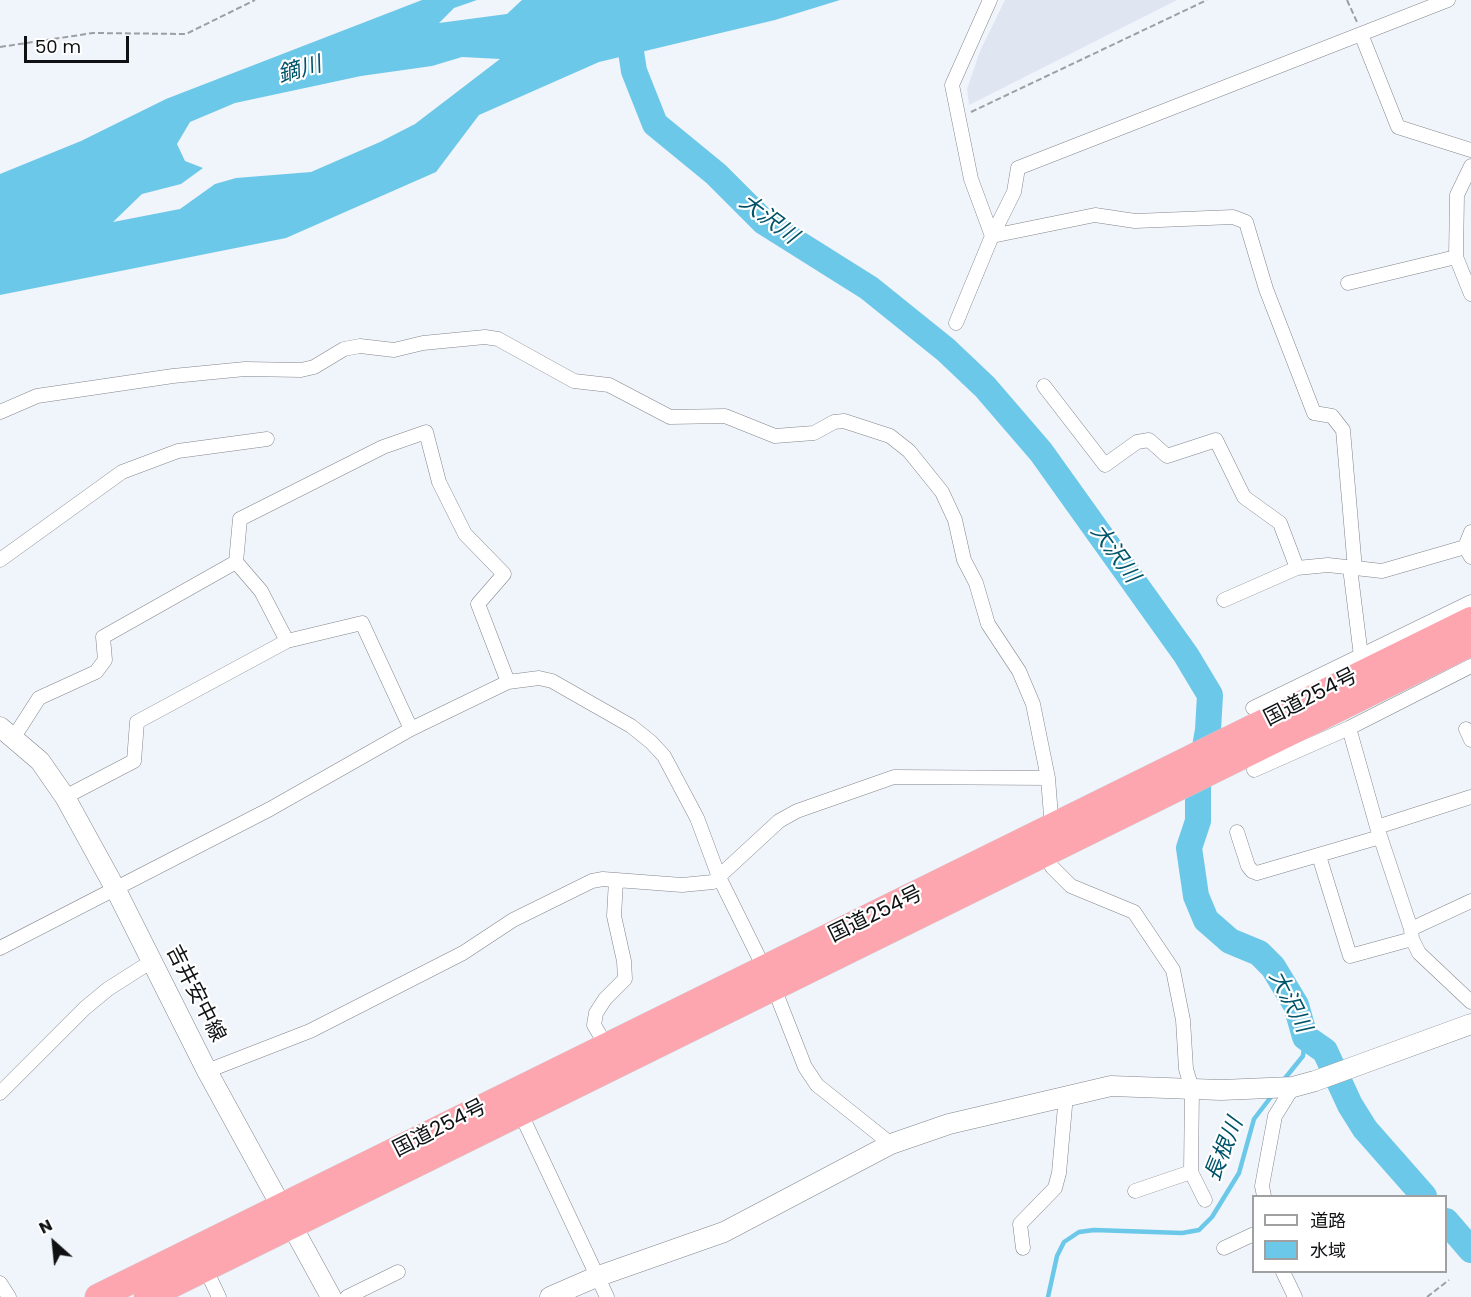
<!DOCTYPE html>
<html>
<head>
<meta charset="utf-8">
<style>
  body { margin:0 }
  #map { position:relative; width:1471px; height:1297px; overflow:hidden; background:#f0f4fb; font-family:Poppins,"Noto Sans JP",sans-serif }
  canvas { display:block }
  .legend { position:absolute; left:1252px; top:1195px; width:195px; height:78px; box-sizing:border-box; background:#fff; border:2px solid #9fa0a1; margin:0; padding:8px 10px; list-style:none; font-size:18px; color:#0f1113 }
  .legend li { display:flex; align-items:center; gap:12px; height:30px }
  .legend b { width:30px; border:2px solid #9fa0a1 }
  .north { position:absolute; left:24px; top:1213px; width:60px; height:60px; -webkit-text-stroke:4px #fff; paint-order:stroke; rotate:333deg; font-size:16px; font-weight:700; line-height:24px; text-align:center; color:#0f1113 }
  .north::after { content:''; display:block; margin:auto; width:21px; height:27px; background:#0f1113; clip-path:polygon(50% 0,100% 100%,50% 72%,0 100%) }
  .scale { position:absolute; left:24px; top:36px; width:105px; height:27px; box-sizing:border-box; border:3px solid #0f1113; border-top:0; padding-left:8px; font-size:18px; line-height:21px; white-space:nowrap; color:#0f1113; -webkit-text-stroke:4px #fff; paint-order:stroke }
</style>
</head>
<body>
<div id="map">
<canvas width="1471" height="1297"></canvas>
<ul class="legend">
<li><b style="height:8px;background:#fff"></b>道路</li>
<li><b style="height:16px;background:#6cc8e8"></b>水域</li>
</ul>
<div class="north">N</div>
<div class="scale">50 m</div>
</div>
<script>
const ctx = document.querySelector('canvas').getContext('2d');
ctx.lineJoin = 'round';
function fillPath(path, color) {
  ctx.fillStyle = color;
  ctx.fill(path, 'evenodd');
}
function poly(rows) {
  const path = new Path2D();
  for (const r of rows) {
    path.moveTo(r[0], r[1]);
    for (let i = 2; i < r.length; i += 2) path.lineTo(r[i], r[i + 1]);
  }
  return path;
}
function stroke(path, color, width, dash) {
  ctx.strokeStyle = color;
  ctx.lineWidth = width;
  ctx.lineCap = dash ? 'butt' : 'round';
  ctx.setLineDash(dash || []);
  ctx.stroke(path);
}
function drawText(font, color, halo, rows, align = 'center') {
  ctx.font = font + ' Poppins,"Noto Sans JP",sans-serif';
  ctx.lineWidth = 4.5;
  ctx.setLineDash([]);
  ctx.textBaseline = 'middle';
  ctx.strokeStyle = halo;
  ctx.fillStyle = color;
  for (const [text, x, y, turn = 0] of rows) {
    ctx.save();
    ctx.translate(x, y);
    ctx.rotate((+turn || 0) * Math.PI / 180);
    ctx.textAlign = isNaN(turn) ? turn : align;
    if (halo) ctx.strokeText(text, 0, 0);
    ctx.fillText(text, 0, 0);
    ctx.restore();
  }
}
const built = poly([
  [1005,0,1177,0,969,105,967,89,980,51]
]);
const water = poly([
  [422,0,477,0,454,8,439,23,507,14,522,0,840,0,775,20,599,62,479,115,436,172,286,238,0,295,0,174,81,141,166,99],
  [462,57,500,59,415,124,380,142,311,172,236,178,215,184,180,209,113,222,142,194,181,184,203,168,185,161,177,144,190,122,235,103,361,76,432,66]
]);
const stream = poly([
  [1282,1082,1303,1056,1305,1037],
  [1048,1297,1057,1256,1064,1242,1079,1232,1094,1230,1182,1233,1199,1230,1212,1217,1239,1173,1254,1119,1274,1093]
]);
const river = poly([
  [623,0,634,71,655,124,716,174,764,222,869,288,946,350,985,387,1041,452,1186,655,1210,695,1208,730,1198,787,1198,821,1189,848,1196,896,1206,920,1230,941,1259,953,1273,967,1296,1005,1305,1037,1325,1051,1350,1105,1365,1129,1424,1196],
  [1446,1221,1471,1250]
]);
const path = poly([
  [1347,0,1357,22],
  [0,47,93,33,186,34,255,0],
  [971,112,1207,0],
  [1427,1297,1449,1280]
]);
const street = poly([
  [1361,34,1398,127,1471,150],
  [1471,166,1457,195,1456,257,1471,294],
  [992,236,1095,215,1135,221,1233,217,1246,222,1266,289,1314,413,1332,416,1343,430,1355,569],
  [992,236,1014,192,1018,168,1448,0],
  [1348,283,1456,257],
  [956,323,992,236,971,179,952,85,990,0],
  [1044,386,1105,465,1137,442,1149,440,1167,456,1216,440,1244,497,1280,523,1297,568],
  [0,412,37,396,173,376,245,369,301,370,314,367,344,349,360,346,394,350,423,343,485,337,498,339,574,381,609,385,670,417,725,416,775,436,814,433,834,422,844,421,890,436,909,451,942,492,955,520,964,560,976,583,988,624,1019,671,1033,704,1048,778,1052,829],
  [1471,532,1465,547,1471,557],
  [0,560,122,472,178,451,267,439],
  [236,562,240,519,383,447,426,432,439,482,465,534,504,574,478,604,508,682],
  [1350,568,1361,656],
  [1224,600,1297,568,1328,565,1382,571,1465,547],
  [1253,708,1471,602],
  [1349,728,1377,827,1411,929,1412,939,1419,953,1471,1002],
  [1466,729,1471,740],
  [14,737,39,698,96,672,105,660,103,637,236,562,261,591,287,641],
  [1254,770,1349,728,1471,666],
  [65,797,134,761,137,722,287,641,362,623,411,729],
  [1377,827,1471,797],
  [1237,832,1248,866,1252,871,1257,873,1380,837],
  [1044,852,1052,867,1071,886,1134,912,1173,970,1183,1020,1186,1069,1192,1089,1191,1172,1205,1200],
  [1319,856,1350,956,1412,939],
  [1411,929,1471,901],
  [0,948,270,809,411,729,508,682,539,678,552,681,631,726,651,742,664,756,697,818,719,877,774,988,805,1067,817,1085,891,1144],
  [607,1047,594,1025,596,1013,605,999,625,979,624,961,614,916,616,880],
  [207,1071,310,1031,463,953,513,920,592,881,603,879,682,885,713,882,779,821,797,811,894,777,1048,778],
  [0,1093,85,1008,108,989,152,961],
  [520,1112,607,1297],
  [1135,1191,1191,1172],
  [1264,1196,1262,1186,1275,1116,1293,1087],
  [1023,1248,1020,1224,1055,1188,1059,1173,1066,1095],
  [1224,1248,1254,1234],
  [205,1268,219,1297],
  [1283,1272,1295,1297],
  [0,1283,9,1297],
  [347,1297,398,1272]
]);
const secondary = poly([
  [0,727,40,761,65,797,115,888,207,1071,331,1297],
  [550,1297,596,1277,724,1232,891,1144,949,1124,1111,1086,1221,1090,1293,1087,1315,1081,1471,1024]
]);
const highway = poly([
  [98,1297,1471,620],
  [147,1297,1471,643]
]);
const streetNames = [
  ["国道254号",1311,698,-27],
  ["国道254号",876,915,-26],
  ["吉井安中線",195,994,63],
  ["国道254号",440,1129,-27]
];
const waterNames = [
  ["鏑川",300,71,-16],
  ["大沢川",768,220,37],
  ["大沢川",1114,554,54],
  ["大沢川",1289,1002,63],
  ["長根川",1225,1150,-68]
];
fillPath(built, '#dfe6f2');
fillPath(water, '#6cc8e8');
stroke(stream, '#6cc8e8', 4.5);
stroke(river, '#6cc8e8', 26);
stroke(street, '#83868c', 15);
stroke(secondary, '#83868c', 21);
stroke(highway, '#cfcfd0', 27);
stroke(path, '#9c9fa4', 2, [6, 3]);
stroke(street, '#fff', 14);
stroke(secondary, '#fff', 20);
stroke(highway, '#fea6b0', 26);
drawText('21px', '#0f1113', '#fff', streetNames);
drawText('italic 22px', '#00546a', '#fff', waterNames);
</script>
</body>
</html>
